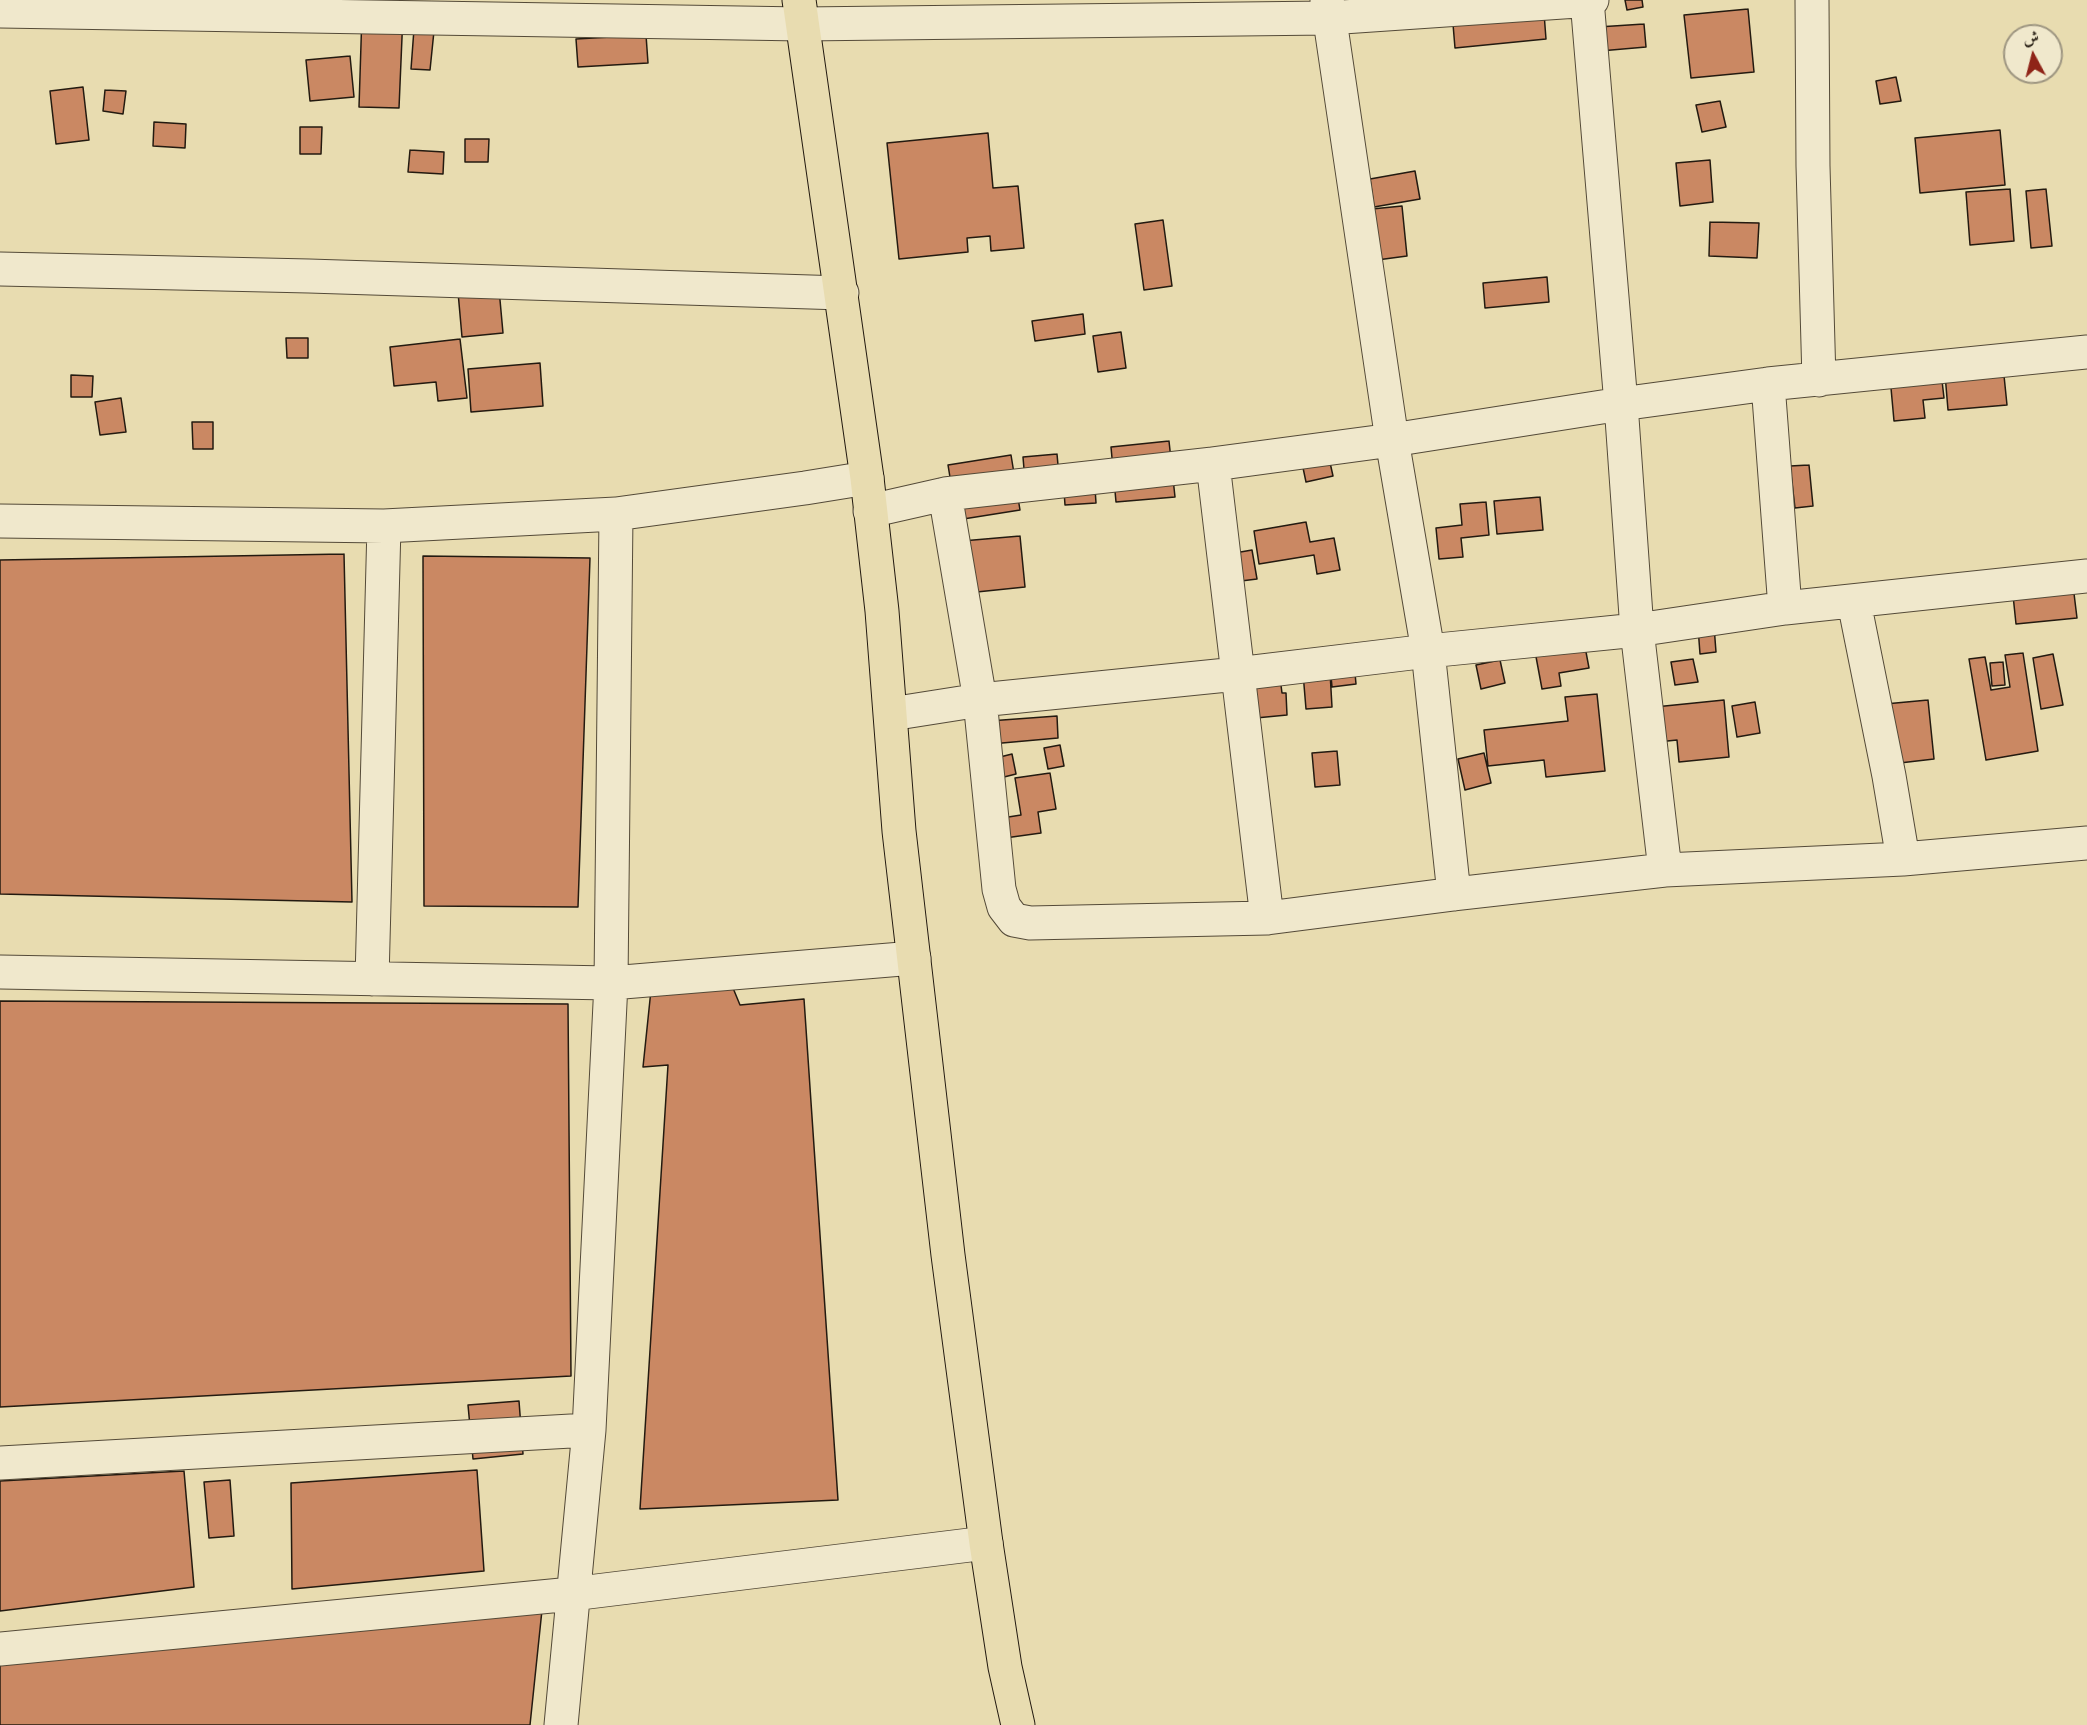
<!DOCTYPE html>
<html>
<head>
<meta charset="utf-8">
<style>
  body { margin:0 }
  #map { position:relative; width:2087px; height:1725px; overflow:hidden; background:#e8dcb0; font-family:Alegreya,Amiri,serif }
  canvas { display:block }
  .north { position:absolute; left:2003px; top:24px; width:60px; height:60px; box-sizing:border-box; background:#f0e8cc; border:2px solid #9e9681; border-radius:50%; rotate:353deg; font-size:16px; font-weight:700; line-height:24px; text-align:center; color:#231a10 }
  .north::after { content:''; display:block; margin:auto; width:21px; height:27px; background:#8f2418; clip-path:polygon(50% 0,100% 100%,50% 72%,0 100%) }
</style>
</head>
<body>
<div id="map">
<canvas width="2087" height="1725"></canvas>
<div class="north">ش</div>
</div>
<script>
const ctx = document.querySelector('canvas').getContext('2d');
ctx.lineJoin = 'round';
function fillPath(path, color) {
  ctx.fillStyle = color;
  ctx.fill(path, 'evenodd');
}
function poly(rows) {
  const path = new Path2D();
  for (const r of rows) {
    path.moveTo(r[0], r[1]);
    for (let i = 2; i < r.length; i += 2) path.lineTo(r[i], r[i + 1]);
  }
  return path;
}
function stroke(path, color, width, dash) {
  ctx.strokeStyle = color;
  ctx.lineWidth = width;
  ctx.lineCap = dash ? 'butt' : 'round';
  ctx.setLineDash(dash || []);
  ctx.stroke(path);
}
const building = poly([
  [1451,0,1543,0,1546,39,1455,48,1451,0],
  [1625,0,1642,0,1643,7,1627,10,1625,0],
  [1748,9,1754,72,1691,78,1684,15,1748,9],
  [362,13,403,14,399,108,359,107,362,13],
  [1644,24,1646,47,1600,51,1598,27,1644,24],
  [414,29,434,31,430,70,411,69,414,29],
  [646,35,648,63,578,67,576,39,646,35],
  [350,56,354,97,310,101,306,60,350,56],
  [1896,77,1901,101,1880,104,1876,81,1896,77],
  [83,87,89,140,56,144,50,91,83,87],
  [105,90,126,91,123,114,103,111,105,90],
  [1720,101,1726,127,1702,132,1696,105,1720,101],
  [154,122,186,124,185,148,153,146,154,122],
  [300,127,322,127,321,154,300,154,300,127],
  [2000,130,2005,185,1920,193,1915,138,2000,130],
  [988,133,993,188,1018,186,1024,248,991,251,990,236,967,238,968,252,899,259,887,143,988,133],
  [465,139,489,139,488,162,465,162,465,139],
  [410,150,444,152,443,174,408,172,410,150],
  [1710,160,1713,202,1680,206,1676,163,1710,160],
  [1415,171,1420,199,1374,207,1370,179,1415,171],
  [2010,189,2014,241,1970,245,1966,192,2010,189],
  [2046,189,2052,246,2031,248,2026,191,2046,189],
  [1402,206,1407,256,1377,260,1372,209,1402,206],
  [1163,220,1172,286,1144,290,1135,224,1163,220],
  [1710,222,1759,223,1757,258,1709,256,1710,222],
  [1547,277,1549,302,1485,308,1483,283,1547,277],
  [499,289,503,333,462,337,458,292,499,289],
  [1083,314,1085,334,1035,341,1032,321,1083,314],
  [1121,332,1126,368,1098,372,1093,336,1121,332],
  [286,338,308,338,308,358,287,358,286,338],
  [460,339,467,398,438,401,436,382,394,386,390,347,460,339],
  [2002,356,2007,405,1948,410,1944,362,2002,356],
  [540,363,543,406,471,412,468,369,540,363],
  [1941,372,1944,398,1923,400,1925,418,1894,421,1890,377,1941,372],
  [71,375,93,376,92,397,71,397,71,375],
  [121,398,126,432,100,435,95,402,121,398],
  [192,422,213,422,213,449,193,449,192,422],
  [1169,441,1175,497,1116,502,1111,447,1169,441],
  [1057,454,1059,476,1094,473,1096,503,1065,505,1064,491,1026,493,1023,457,1057,454],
  [1011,455,1020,510,957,520,948,465,1011,455],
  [1329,458,1333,476,1306,482,1302,463,1329,458],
  [1809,465,1813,506,1795,508,1790,466,1809,465],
  [1540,497,1543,530,1497,534,1494,501,1540,497],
  [1486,502,1489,535,1461,538,1463,557,1439,559,1436,528,1462,525,1460,504,1486,502],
  [1306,522,1310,542,1334,538,1340,570,1317,574,1314,555,1259,564,1254,531,1306,522],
  [1020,536,1025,587,967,593,962,541,1020,536],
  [1252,550,1257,579,1233,582,1229,554,1252,550],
  [344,554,352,902,0,894,0,560,344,554],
  [423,556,590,558,578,907,424,906,423,556],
  [2071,569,2077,618,2016,624,2011,576,2071,569],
  [1580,620,1589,668,1559,673,1561,686,1542,689,1534,646,1580,620],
  [1714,626,1716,652,1700,654,1698,627,1714,626],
  [1353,651,1356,684,1332,687,1329,653,1353,651],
  [2023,653,2038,751,1986,760,1969,659,1985,657,1991,690,2010,687,2005,655,2023,653],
  [2053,654,2063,705,2041,709,2033,658,2053,654],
  [1693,659,1698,682,1675,685,1671,662,1693,659],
  [1500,660,1505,683,1481,689,1476,665,1500,660],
  [1278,662,1282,693,1286,693,1287,715,1235,720,1257,664,1278,662],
  [2003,662,2005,685,1992,686,1990,663,2003,662],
  [1330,672,1332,707,1306,709,1303,673,1330,672],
  [1597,694,1605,771,1546,777,1544,760,1488,766,1484,730,1568,721,1565,697,1597,694],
  [1724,700,1729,757,1679,762,1677,740,1648,743,1645,708,1724,700],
  [1928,700,1934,759,1891,764,1885,704,1928,700],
  [1755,702,1760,733,1737,737,1732,706,1755,702],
  [1057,716,1058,738,991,744,989,721,1057,716],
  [1060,745,1064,766,1048,769,1044,748,1060,745],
  [1337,751,1340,785,1315,787,1312,753,1337,751],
  [1484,753,1491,783,1465,790,1458,759,1484,753],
  [1012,754,1016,774,996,779,992,759,1012,754],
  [1050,773,1056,809,1038,812,1041,833,1005,838,1002,818,1021,815,1015,778,1050,773],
  [733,988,740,1005,804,999,838,1500,640,1509,668,1065,643,1067,651,990,733,988],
  [0,1001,568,1004,571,1376,0,1407,0,1001],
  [519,1401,523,1454,473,1459,468,1405,519,1401],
  [477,1470,484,1571,292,1589,291,1483,477,1470],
  [184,1471,194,1587,0,1611,0,1481,184,1471],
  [230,1480,234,1536,209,1538,204,1482,230,1480],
  [542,1610,530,1725,0,1725,0,1662,542,1610]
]);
const minor = poly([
  [1327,0,1392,440,1428,651,1454,894],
  [1587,0,1621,404,1637,630,1665,870],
  [1812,0,1813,166,1819,380],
  [0,11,802,24,1328,18,1592,0],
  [0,269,309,276,842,293],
  [1768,384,1785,608],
  [1213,464,1267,918],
  [945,494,980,700,999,889,1004,907,1014,920,1030,923,1267,918,1454,894,1665,870,1903,859,2087,843],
  [870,511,945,494,1213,464,1392,440,1621,404,1768,384,2087,352],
  [0,521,384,526,616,514],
  [1854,602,1889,776,1903,859],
  [891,714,980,700,1237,674,1428,651,1637,630,1785,608,2087,576],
  [0,972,611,983,914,958],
  [372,979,384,526],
  [0,1463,589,1430],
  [0,1649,572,1594,986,1543],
  [561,1725,589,1430,611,983,616,514,805,488,867,478]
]);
const major = poly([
  [799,0,867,478,882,611,899,831,948,1255,986,1543,1005,1667,1018,1725]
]);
fillPath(building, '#ca8863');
stroke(building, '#231a10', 1.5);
stroke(minor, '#544a38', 35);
stroke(major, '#231a10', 35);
stroke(minor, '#f0e8cc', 33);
stroke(major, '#e8dcb0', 33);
</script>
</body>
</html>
